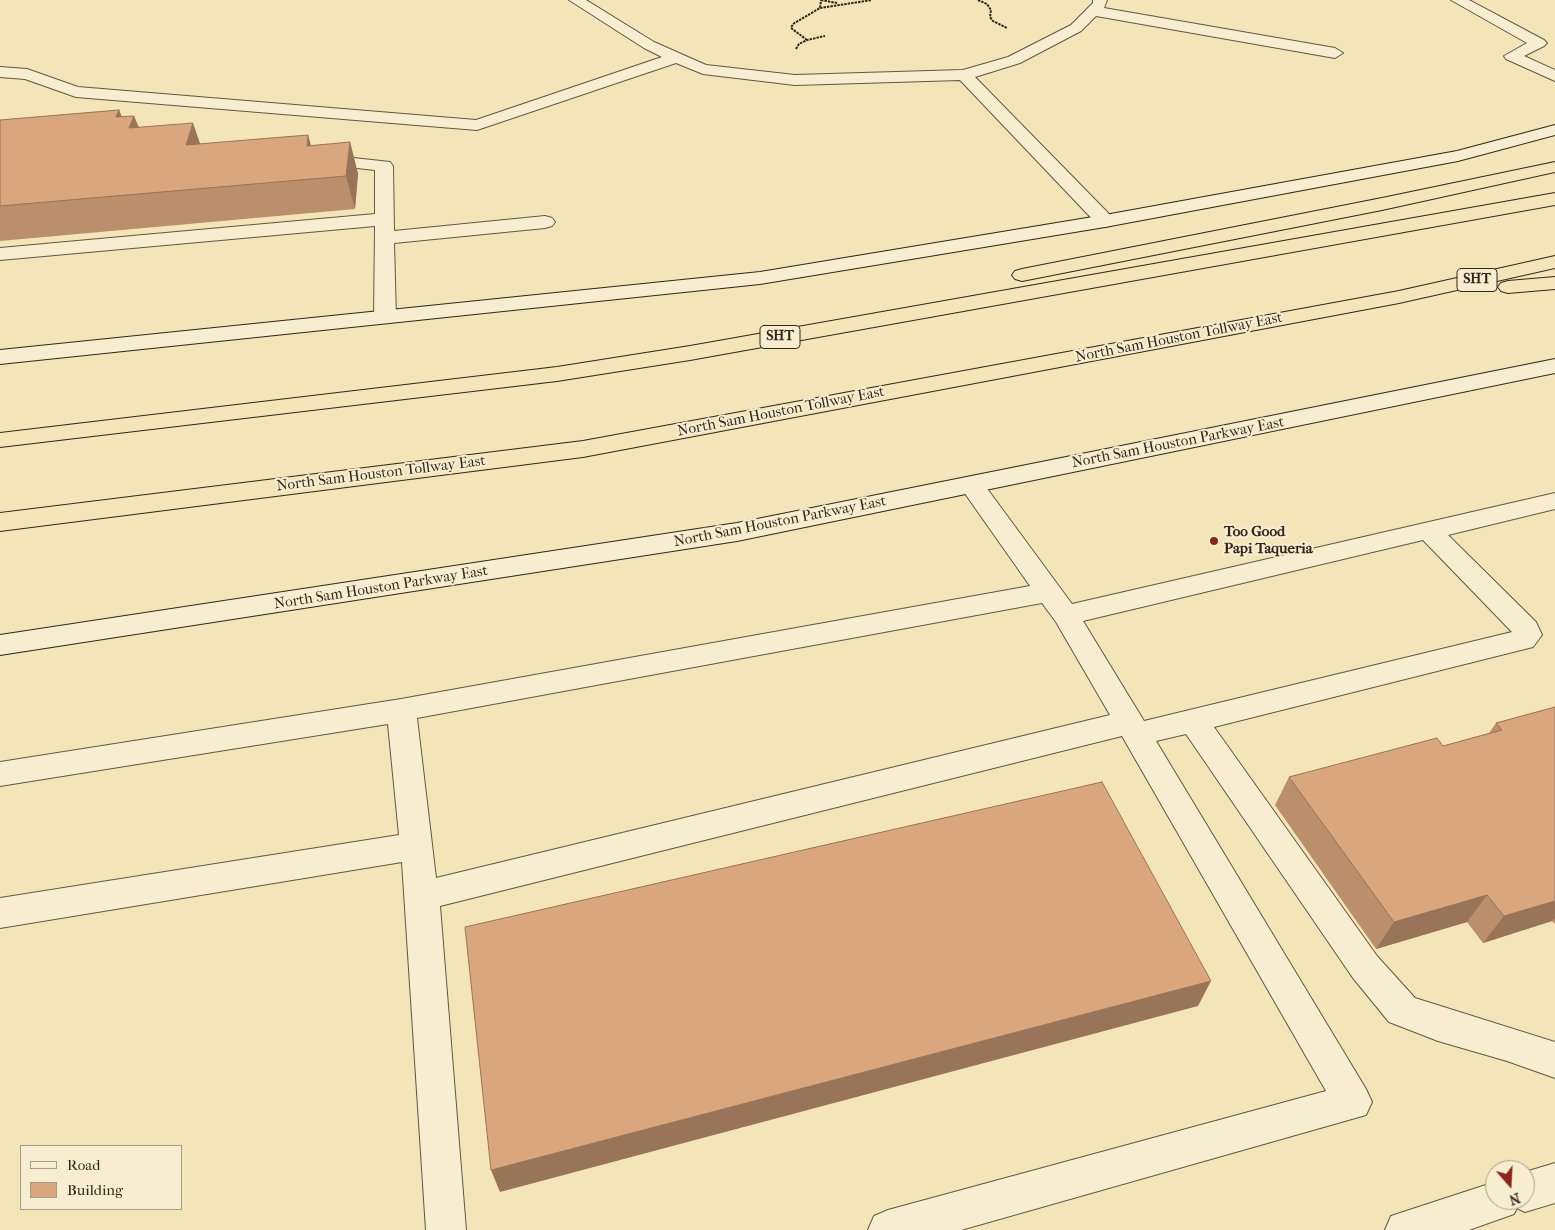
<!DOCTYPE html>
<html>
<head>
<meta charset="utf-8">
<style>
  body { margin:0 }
  #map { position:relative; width:1555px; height:1230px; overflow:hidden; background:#f3e5b8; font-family:"IM FELL French Canon",serif }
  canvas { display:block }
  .legend { position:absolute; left:20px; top:1145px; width:162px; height:65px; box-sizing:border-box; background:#f7eed1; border:1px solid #aa9d88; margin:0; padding:6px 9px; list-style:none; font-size:15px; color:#37231a }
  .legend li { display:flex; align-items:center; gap:10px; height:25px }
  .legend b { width:25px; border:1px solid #aa9d88 }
  .north { position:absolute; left:1485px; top:1160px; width:50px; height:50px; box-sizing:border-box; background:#f7eed1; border:1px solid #aa9d88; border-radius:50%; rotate:161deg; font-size:14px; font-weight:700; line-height:20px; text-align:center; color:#37231a }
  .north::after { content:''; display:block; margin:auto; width:18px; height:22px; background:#8f2418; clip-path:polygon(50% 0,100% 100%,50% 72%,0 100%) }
</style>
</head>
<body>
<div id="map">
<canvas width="1555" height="1230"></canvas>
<ul class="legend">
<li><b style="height:6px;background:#f7eed1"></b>Road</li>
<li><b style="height:14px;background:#d9a67e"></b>Building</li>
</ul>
<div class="north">N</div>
</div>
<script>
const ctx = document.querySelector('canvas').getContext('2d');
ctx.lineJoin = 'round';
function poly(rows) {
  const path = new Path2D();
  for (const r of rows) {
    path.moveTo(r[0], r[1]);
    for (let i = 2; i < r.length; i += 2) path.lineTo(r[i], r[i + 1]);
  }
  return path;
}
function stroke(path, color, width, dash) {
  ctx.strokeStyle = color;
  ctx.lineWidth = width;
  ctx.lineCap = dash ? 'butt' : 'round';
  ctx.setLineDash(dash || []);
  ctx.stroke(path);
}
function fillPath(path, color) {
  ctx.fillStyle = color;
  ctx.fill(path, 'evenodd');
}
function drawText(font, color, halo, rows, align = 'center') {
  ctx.font = font + ' "IM FELL French Canon",serif';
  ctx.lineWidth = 4;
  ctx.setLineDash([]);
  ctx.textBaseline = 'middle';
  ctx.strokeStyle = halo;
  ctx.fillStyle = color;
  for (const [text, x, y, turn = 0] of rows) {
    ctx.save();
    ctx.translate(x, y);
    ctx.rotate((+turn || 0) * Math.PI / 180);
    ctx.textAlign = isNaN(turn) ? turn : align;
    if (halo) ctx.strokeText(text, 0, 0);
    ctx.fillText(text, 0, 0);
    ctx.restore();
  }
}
const path = poly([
  [821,0,837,3],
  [978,0,987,4,991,10,990,17,993,21,1007,28],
  [820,8,872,0],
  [807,40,791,28,793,24,820,8,821,0],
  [796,49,799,44,807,40,825,36]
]);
const lane = poly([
  [569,0,586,0,654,42,706,65,795,75,963,70,1008,57,1071,25,1093,3,1093,0,1107,0,1104,8,1335,48,1343,53,1335,58,1096,16,1081,31,1020,63,975,77,1112,217,1115,221,1112,225,1105,227,1098,225,960,80,795,85,703,74,676,63,477,130,76,97,25,79,0,77,0,67,27,69,78,87,476,120,662,57,644,48,569,0],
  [1451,0,1469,0,1544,40,1547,43,1544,46,1524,56,1555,70,1555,81,1506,59,1504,56,1527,43,1451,0],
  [317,154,390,162,393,166,394,231,545,216,552,218,555,222,552,226,545,228,394,243,396,317,392,321,385,323,378,321,374,317,375,226,0,260,0,248,375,214,375,170,311,163,308,159,311,155,317,154],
  [971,477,980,479,1072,604,1555,493,1555,509,1448,535,1536,622,1542,635,1533,647,1214,727,1377,956,1415,998,1555,1042,1555,1078,1507,1061,1438,1041,1389,1022,1353,978,1186,734,1156,741,1366,1089,1372,1102,1366,1115,961,1230,868,1230,874,1216,888,1210,1326,1091,1122,736,440,906,466,1230,426,1230,402,862,0,928,0,898,399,835,388,724,0,786,0,762,401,699,1030,586,959,485,962,479,971,477],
  [1423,540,1512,632,1144,721,1083,621,1423,540],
  [1042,603,1056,622,1110,715,436,878,417,718,1042,603],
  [1555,1163,1555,1203,1525,1212,1517,1208,1514,1214,1469,1230,1385,1230,1391,1216,1495,1182,1495,1200,1525,1200,1525,1172,1555,1163]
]);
const secondary = poly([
  [1555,125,1555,135,1458,161,1105,227,760,284,0,364,0,350,760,272,1105,215,1457,151,1555,125],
  [1555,359,1555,373,737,541,0,655,0,635,737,523,1555,359]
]);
const highway = poly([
  [1555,162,1555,172,1382,210,1022,281,1015,279,1012,275,1015,271,1022,269,1382,198,1555,162],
  [1555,193,1555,205,690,360,557,381,0,447,0,433,557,367,690,346,1555,193],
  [1555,256,1555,268,1399,303,583,457,0,531,0,513,583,441,1399,291,1555,256],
  [1555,277,1555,289,1508,293,1501,291,1498,287,1501,283,1508,281,1555,277]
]);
const wall = poly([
  [119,110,122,117,134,116,139,127,200,144,308,135,311,146,350,142,358,174,355,209,0,241,0,120],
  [1555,707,1555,924,1552,921,1483,943,1467,922,1376,949,1275,805,1289,777,1443,746,1489,733,1496,723]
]);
const shadedWall = poly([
  [119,110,131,142,116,117],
  [134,116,146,147,129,128],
  [193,123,204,155,186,145],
  [308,135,317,167,307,146],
  [350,142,358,174,355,209,346,176],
  [1487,895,1467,922,1376,949,1394,922],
  [1555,901,1555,918,1552,921,1483,943,1504,916],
  [1211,981,1198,1006,500,1192,491,1170]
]);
const building = poly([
  [119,110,116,117,134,116,129,128,193,123,186,145,308,135,307,146,350,142,346,176,0,206,0,120,119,110],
  [1555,707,1555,901,1504,916,1487,895,1394,922,1289,777,1437,738,1443,746,1502,730,1496,723,1555,707],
  [1102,782,1211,981,491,1170,465,927,1102,782]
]);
const markers = [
  [1214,541,5,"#8f2418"]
];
const shields = [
  [1477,280,40],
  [780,337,40]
];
const shieldNames = [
  ["SHT",1477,280],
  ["SHT",780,337]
];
const streetNames = [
  ["North Sam Houston Tollway East",1179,338,-11],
  ["North Sam Houston Tollway East",781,412,-11],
  ["North Sam Houston Parkway East",1178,443,-11],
  ["North Sam Houston Tollway East",381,474,-7],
  ["North Sam Houston Parkway East",780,522,-11],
  ["North Sam Houston Parkway East",381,588,-9]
];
const poiNames = [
  ["Too Good",1224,532],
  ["Papi Taqueria",1224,549]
];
stroke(lane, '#665442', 2);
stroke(secondary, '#37231a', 2);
stroke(highway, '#37231a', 2);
stroke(path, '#37231a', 2, [2.5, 1]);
fillPath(lane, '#f7eed1');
fillPath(secondary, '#f7eed1');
fillPath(highway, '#f3e5b8');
fillPath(wall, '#bb8f6c');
fillPath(shadedWall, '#987458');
fillPath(building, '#d9a67e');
stroke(building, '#987458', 1);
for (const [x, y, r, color] of markers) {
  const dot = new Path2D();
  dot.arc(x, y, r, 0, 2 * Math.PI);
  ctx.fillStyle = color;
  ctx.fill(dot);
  stroke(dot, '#f7eed1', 2);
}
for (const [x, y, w] of shields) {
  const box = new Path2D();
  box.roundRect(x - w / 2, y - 11.5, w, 23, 4);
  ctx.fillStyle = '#f7eed1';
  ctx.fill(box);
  stroke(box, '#37231a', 1);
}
drawText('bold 14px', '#37231a', null, shieldNames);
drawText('15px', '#37231a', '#f7eed1', streetNames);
drawText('bold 15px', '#37231a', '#f7eed1', poiNames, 'left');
</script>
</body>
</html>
